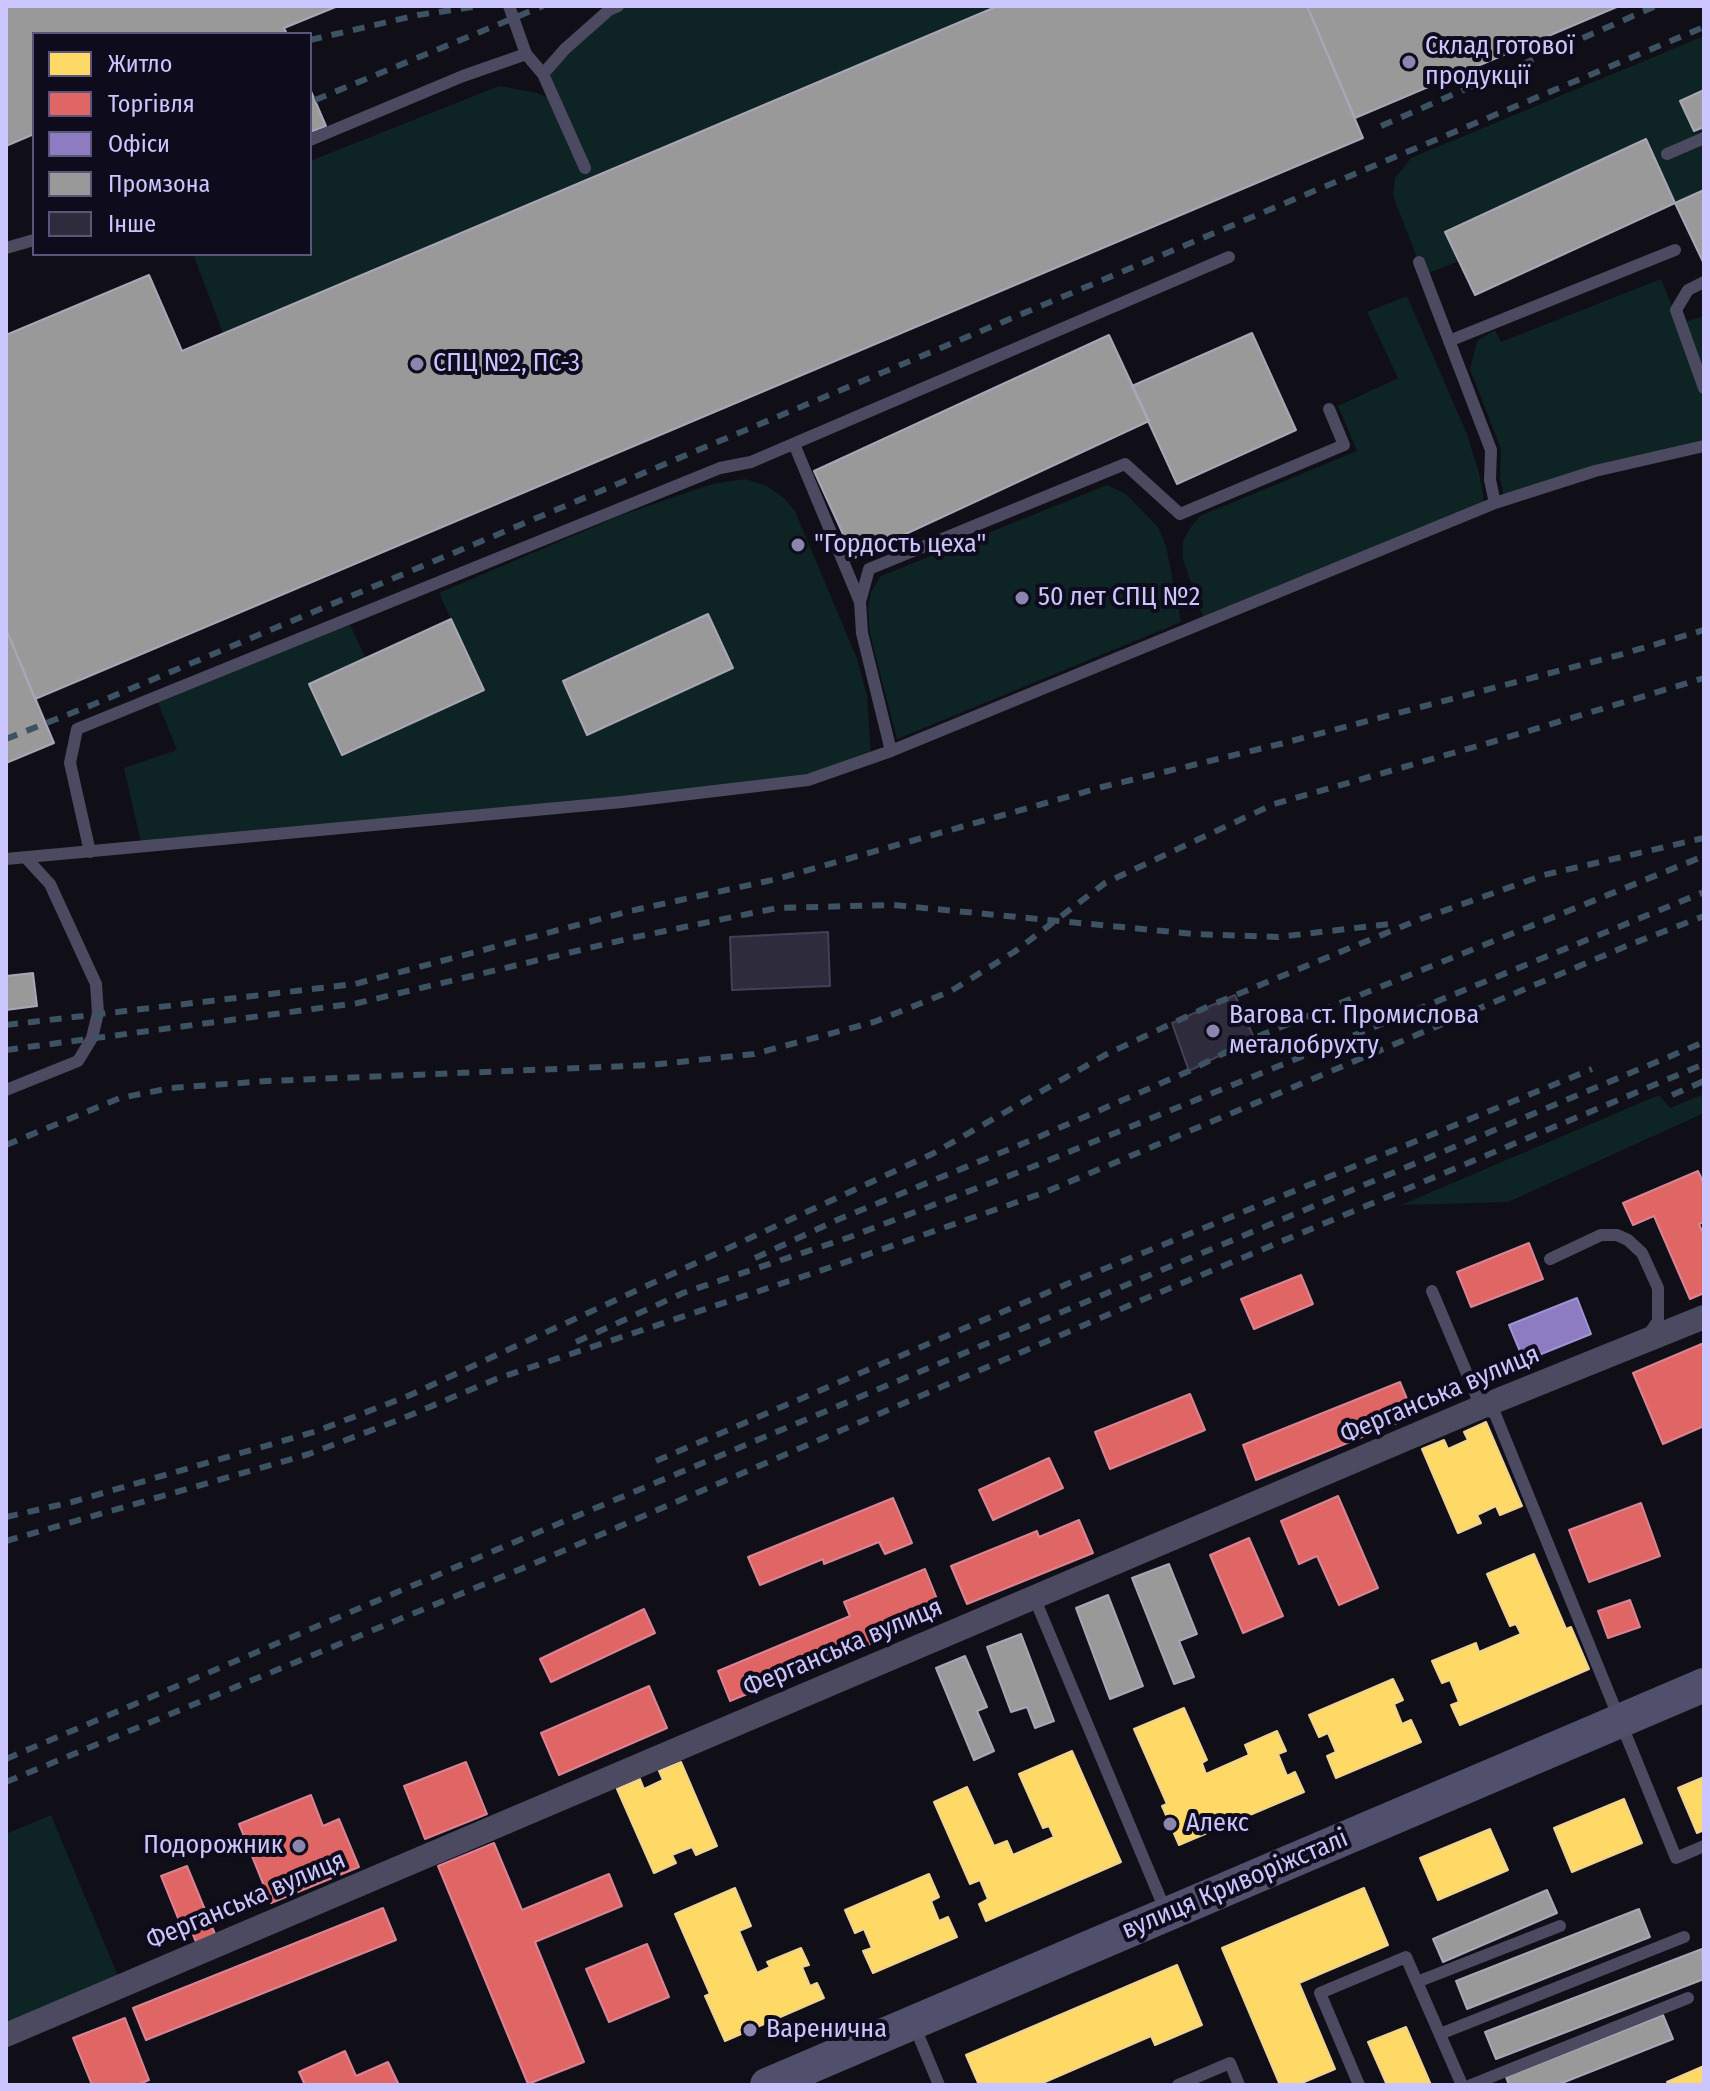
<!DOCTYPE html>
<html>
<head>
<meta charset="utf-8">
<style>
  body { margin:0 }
  #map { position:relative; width:1710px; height:2091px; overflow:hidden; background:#100f18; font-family:"Fira Sans Condensed",sans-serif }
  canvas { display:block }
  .frame { position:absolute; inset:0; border:8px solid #cbc6ff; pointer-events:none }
  .legend { position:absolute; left:32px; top:32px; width:280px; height:224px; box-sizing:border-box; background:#0d0b1c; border:2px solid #595677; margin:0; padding:10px 14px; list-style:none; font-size:24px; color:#cbc6ff }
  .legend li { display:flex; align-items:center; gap:16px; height:40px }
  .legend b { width:40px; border:2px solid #595677 }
</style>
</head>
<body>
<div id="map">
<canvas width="1710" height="2091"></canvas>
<div class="frame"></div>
<ul class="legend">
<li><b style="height:22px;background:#ffd966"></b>Житло</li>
<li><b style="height:22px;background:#e06666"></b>Торгівля</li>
<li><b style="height:22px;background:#8e7cc3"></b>Офіси</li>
<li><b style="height:22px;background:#999"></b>Промзона</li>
<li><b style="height:22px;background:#2e2b3c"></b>Інше</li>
</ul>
</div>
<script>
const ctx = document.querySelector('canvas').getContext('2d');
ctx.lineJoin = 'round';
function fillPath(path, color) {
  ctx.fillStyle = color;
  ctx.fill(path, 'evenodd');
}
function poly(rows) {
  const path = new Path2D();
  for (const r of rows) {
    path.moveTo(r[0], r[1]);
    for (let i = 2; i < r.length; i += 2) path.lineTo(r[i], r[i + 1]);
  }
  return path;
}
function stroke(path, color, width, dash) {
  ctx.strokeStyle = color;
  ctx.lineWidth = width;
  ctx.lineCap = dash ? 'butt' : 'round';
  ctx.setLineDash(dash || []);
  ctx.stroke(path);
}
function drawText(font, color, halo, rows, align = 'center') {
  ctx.font = font + ' "Fira Sans Condensed",sans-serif';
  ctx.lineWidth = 8;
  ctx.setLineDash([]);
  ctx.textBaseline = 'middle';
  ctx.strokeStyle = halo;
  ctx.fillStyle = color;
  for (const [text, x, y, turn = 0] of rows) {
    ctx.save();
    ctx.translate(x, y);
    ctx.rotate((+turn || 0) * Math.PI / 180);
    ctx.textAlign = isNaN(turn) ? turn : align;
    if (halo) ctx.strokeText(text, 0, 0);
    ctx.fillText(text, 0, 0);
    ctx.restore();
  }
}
const green = poly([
  [618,6,998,6,223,333,193,254,310,254,310,161,499,86,537,93,553,100,543,74],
  [1704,36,1704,190,1675,203,1645,139,1446,231,1459,261,1424,275,1393,196,1395,178,1411,158],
  [1661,279,1679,324,1704,316,1704,447,1505,500,1500,478,1501,449,1470,369,1477,341,1495,330,1501,342],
  [1407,296,1467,434,1479,473,1485,507,1205,622,1183,560,1183,541,1191,527,1200,516,1357,451,1338,406,1398,378,1367,312],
  [745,479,767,486,785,499,795,511,857,659,867,696,871,758,808,780,142,847,124,768,177,750,157,701,349,623,366,658,309,684,342,755,483,690,439,593,619,516,712,484],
  [1107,485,1126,494,1158,527,1166,546,1181,622,897,739,870,634,868,609,871,592,881,576],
  [1704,1094,1704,1113,1508,1202,1401,1205,1659,1095,1670,1108],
  [51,1815,118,1976,6,2024,6,1834]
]);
const homes = poly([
  [1486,1422,1522,1506,1500,1515,1496,1506,1477,1515,1481,1523,1458,1533,1422,1449,1444,1440,1448,1449,1468,1440,1464,1432,1486,1422],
  [1534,1554,1566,1629,1571,1627,1589,1669,1460,1725,1451,1705,1459,1702,1450,1680,1442,1683,1432,1661,1476,1643,1479,1652,1521,1634,1516,1624,1510,1626,1487,1574,1534,1554],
  [1393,1679,1403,1700,1394,1704,1402,1724,1411,1720,1421,1742,1336,1778,1327,1756,1336,1752,1328,1733,1319,1737,1309,1715,1393,1679],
  [1184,1708,1207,1760,1202,1763,1206,1774,1249,1755,1245,1745,1277,1731,1286,1751,1278,1754,1287,1776,1295,1772,1304,1792,1179,1845,1162,1806,1167,1804,1134,1729,1184,1708],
  [1072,1751,1121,1862,986,1921,979,1904,988,1899,980,1880,970,1884,934,1802,967,1787,994,1846,1007,1841,1013,1855,1054,1837,1049,1826,1043,1828,1019,1774,1072,1751],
  [681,1762,717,1846,696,1855,692,1847,672,1855,676,1863,654,1873,617,1789,640,1779,644,1789,663,1780,659,1771,681,1762],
  [1704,1777,1704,1830,1697,1833,1678,1788,1704,1777],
  [1624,1799,1642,1843,1572,1872,1554,1828,1624,1799],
  [1490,1829,1508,1870,1438,1900,1420,1858,1490,1829],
  [929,1874,939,1897,931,1901,939,1921,948,1917,957,1937,873,1973,863,1951,872,1948,864,1929,855,1933,845,1910,929,1874],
  [735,1888,751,1926,739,1931,757,1973,770,1967,767,1962,801,1948,809,1965,802,1967,810,1986,817,1983,824,1998,725,2041,705,1996,710,1994,675,1914,735,1888],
  [1364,1888,1388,1945,1299,1983,1335,2069,1297,2085,1280,2085,1222,1948,1364,1888],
  [1177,1965,1202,2025,1155,2045,1151,2036,1038,2085,979,2085,966,2055,1177,1965],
  [1406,2027,1431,2085,1387,2085,1368,2042,1406,2027],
  [1704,2066,1704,2085,1669,2085,1667,2082,1704,2066]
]);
const shops = poly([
  [1698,1171,1704,1184,1704,1222,1699,1224,1704,1236,1704,1293,1690,1299,1654,1216,1633,1225,1623,1203,1698,1171],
  [1529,1243,1543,1279,1471,1307,1457,1272,1529,1243],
  [1301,1275,1313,1304,1254,1329,1241,1299,1301,1275],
  [1704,1343,1704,1426,1663,1444,1633,1373,1704,1343],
  [1400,1382,1414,1416,1256,1480,1243,1445,1400,1382],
  [1190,1394,1205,1430,1110,1469,1095,1432,1190,1394],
  [1049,1458,1063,1488,993,1520,979,1490,1049,1458],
  [1338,1496,1378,1588,1339,1605,1317,1556,1299,1564,1281,1521,1338,1496],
  [893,1498,912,1543,885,1554,879,1542,824,1564,823,1559,760,1585,748,1557,893,1498],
  [1641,1503,1660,1556,1589,1582,1569,1530,1641,1503],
  [1079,1520,1093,1553,967,1604,951,1566,1037,1531,1039,1537,1079,1520],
  [1249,1538,1283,1616,1243,1633,1210,1555,1249,1538],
  [925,1569,943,1614,730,1701,718,1671,850,1616,844,1602,925,1569],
  [1630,1600,1640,1627,1608,1638,1598,1611,1630,1600],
  [644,1609,655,1633,551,1682,540,1659,644,1609],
  [649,1686,667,1728,559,1775,541,1733,649,1686],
  [466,1762,487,1814,425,1839,404,1786,466,1762],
  [311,1795,323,1826,339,1819,359,1867,271,1903,239,1824,311,1795],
  [494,1843,522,1910,609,1874,622,1906,535,1942,584,2062,528,2084,438,1866,494,1843],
  [187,1866,215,1934,196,1942,189,1925,182,1928,161,1876,187,1866],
  [383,1908,396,1940,146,2040,133,2008,383,1908],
  [647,1944,669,1997,609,2022,586,1969,647,1944],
  [125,2018,149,2080,137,2085,92,2085,73,2038,125,2018],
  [345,2051,356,2076,388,2062,399,2085,305,2085,299,2072,345,2051]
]);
const offices = poly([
  [1577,1298,1591,1334,1524,1361,1509,1325,1577,1298]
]);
const industry = poly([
  [6,6,338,6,284,28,287,34,34,34,34,134,6,146,6,6],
  [998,6,1307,6,1363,138,35,699,6,629,6,335,149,275,182,351,998,6],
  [1307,6,1619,6,1355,118,1307,6],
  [310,89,326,126,310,132,310,89],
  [1704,90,1704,127,1694,131,1680,101,1704,90],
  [1646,139,1675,203,1475,295,1445,232,1646,139],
  [1704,190,1704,264,1675,203,1704,190],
  [1252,333,1296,430,1177,484,1132,386,1252,333],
  [1109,335,1149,421,854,558,814,471,1109,335],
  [708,614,733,668,587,735,563,681,708,614],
  [451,619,484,690,342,755,309,684,451,619],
  [6,629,54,743,6,763,6,629],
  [33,973,37,1006,6,1010,6,976,33,973],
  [1169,1564,1197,1634,1179,1641,1194,1677,1174,1684,1132,1578,1169,1564],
  [1108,1595,1143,1686,1110,1699,1076,1608,1108,1595],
  [1021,1634,1054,1721,1035,1728,1027,1707,1011,1712,987,1647,1021,1634],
  [965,1656,987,1707,977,1711,994,1751,974,1760,936,1668,965,1656],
  [1547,1890,1557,1913,1443,1962,1433,1939,1547,1890],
  [1639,1909,1650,1937,1467,2009,1456,1981,1639,1909],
  [1702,1949,1704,1979,1496,2059,1485,2032,1702,1949],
  [1663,2015,1673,2039,1557,2085,1509,2085,1506,2077,1663,2015]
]);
const building = poly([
  [828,932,830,986,732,990,730,937,828,932],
  [1235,995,1254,1038,1189,1071,1172,1023,1235,995]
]);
const lane = poly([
  [509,6,526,54,543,74],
  [310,140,463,76,526,54],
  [1667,154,1704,138],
  [585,168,543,74,565,49,609,10,618,6],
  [6,248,34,240],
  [1704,282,1688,290,1676,310,1704,388],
  [1449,341,1675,250],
  [794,444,860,602],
  [1495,503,1595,471,1704,446],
  [891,751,1495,503,1490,480,1491,450,1419,262],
  [90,852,70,763,77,729,720,468,751,462,1229,257],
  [6,859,622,802,808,780,891,751,862,633,860,602,869,569,1125,464,1180,514,1344,445,1329,409],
  [6,1090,78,1061,92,1038,98,1013,96,984,50,884,26,858],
  [1550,1259,1601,1235,1617,1235,1628,1240,1642,1253,1658,1288,1658,1321,1647,1337],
  [1432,1291,1481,1407,1495,1414,1676,1858,1704,1846],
  [1034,1597,1166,1912],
  [1417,1982,1560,1926],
  [914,2025,939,2085],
  [1440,2034,1684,1937],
  [1178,2085,1230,2063,1239,2085],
  [1359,2085,1320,1993,1406,1957,1462,2085],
  [1471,2085,1688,1998]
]);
const street = poly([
  [6,2035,1481,1407,1704,1317]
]);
const secondary = poly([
  [767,2085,1704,1685]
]);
const rail = poly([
  [310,40,418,15,480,6],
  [315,100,543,6],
  [1381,126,1656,6],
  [6,739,92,705,1704,27],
  [6,1025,355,984,630,911,777,879,1102,787,1280,744,1619,655,1704,630],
  [6,1050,358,1003,631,938,777,908,893,905,1194,934,1278,937,1398,923],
  [1672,1095,1704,1081],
  [6,1145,120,1098,171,1088,267,1081,651,1065,754,1054,874,1022,951,991,1014,952,1105,883,1274,804,1492,742,1704,678],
  [755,1258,837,1220,1034,1139,1189,1071,1254,1038,1704,856],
  [576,1342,683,1293,850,1237,1032,1167,1704,892],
  [656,1461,1072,1282,1592,1069],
  [6,1517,72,1502,317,1431,408,1396,932,1154,1105,1055,1209,1006,1418,920,1544,875,1704,838],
  [6,1541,309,1454,401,1419,496,1379,840,1264,1043,1193,1629,945,1704,916],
  [6,1759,510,1544,1704,1042],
  [6,1782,528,1566,1149,1297,1704,1064]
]);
const markers = [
  [1409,62,8,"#8a86ae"],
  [417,364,8,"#8a86ae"],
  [798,545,8,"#8a86ae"],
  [1022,598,8,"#8a86ae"],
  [1213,1031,8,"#8a86ae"],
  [1170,1824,8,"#8a86ae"],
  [299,1846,8,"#8a86ae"],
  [750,2030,8,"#8a86ae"]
];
const poiNames = [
  ["Склад готової",1425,47],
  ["продукції",1425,77],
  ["СПЦ №2, ПС-3",433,364],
  ["\"Гордость цеха\"",814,545],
  ["50 лет СПЦ №2",1038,598],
  ["Вагова ст. Промислова",1229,1016],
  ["металобрухту",1229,1046],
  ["Алекс",1186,1824],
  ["Подорожник",283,1846,"right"],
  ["Варенична",766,2030]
];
const streetNames = [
  ["Ферганська вулиця",1440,1395,-23],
  ["Ферганська вулиця",843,1648,-23],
  ["вулиця Криворіжсталі",1235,1885,-23],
  ["Ферганська вулиця",246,1901,-23]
];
fillPath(green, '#0e2323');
fillPath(homes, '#ffd966');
stroke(homes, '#efd394', 2);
fillPath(shops, '#e06666');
stroke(shops, '#da8394', 2);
fillPath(offices, '#8e7cc3');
stroke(offices, '#a092d5', 2);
fillPath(industry, '#999');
stroke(industry, '#a8a6b8', 2);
fillPath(building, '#2e2b3c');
stroke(building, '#434057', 2);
stroke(lane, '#4b4a61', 12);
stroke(street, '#4b4a61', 24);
stroke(secondary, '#50506c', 34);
stroke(rail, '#3d5262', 6, [12, 10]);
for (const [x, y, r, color] of markers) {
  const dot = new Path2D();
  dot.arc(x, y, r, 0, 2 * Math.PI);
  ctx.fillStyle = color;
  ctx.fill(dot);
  stroke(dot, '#0d0b1c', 3);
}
drawText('26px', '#cbc6ff', '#0d0b1c', poiNames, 'left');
drawText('26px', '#cbc6ff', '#0d0b1c', streetNames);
</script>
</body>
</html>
